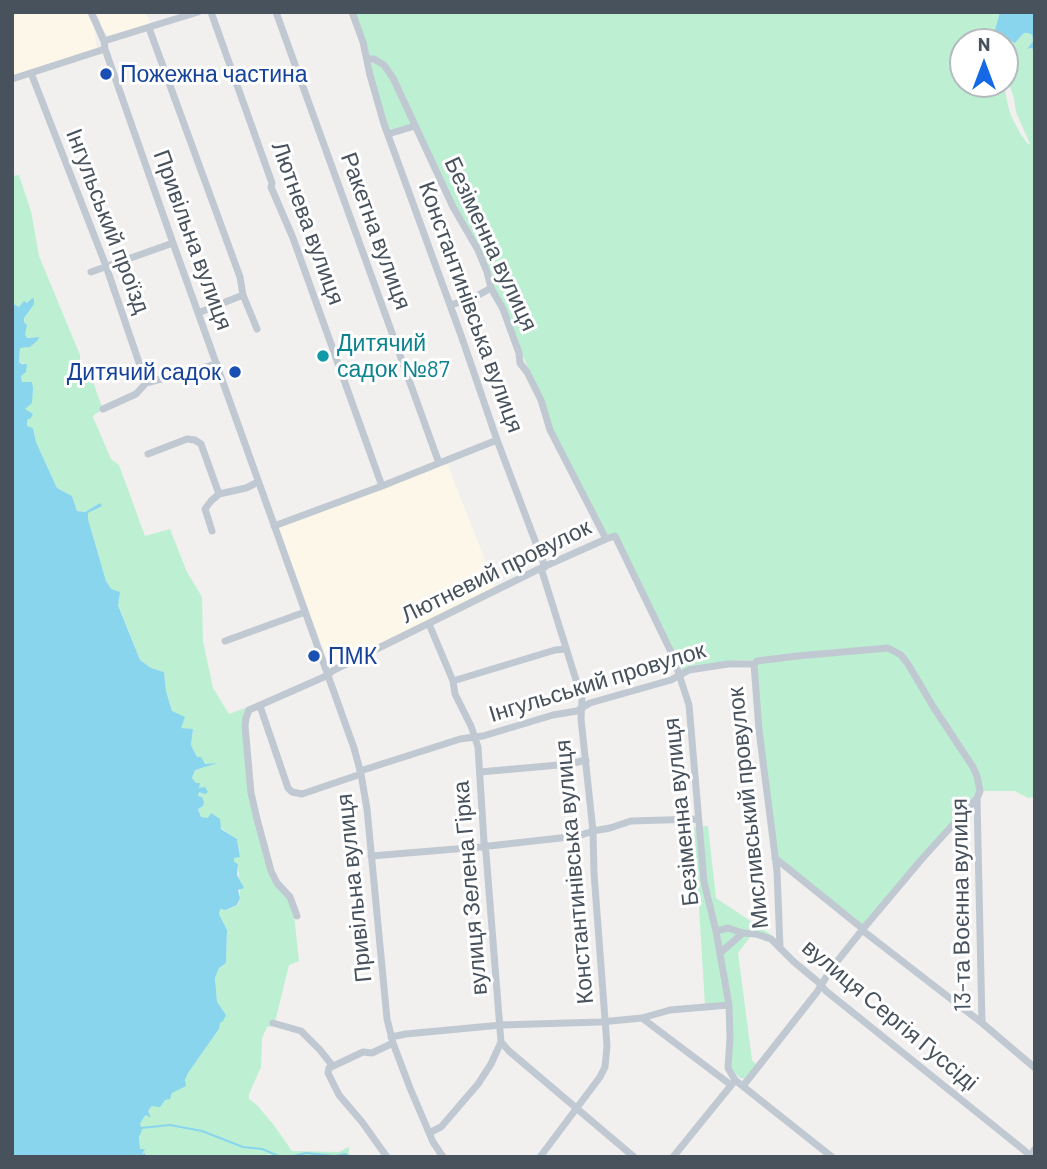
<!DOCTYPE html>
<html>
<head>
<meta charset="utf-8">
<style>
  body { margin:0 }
  #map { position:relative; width:1047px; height:1169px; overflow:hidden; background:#f2efef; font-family:Barlow,sans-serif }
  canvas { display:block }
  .frame { position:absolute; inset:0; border:14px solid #47525d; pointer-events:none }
  .north { position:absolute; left:949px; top:28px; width:70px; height:70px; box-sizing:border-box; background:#fff; border:2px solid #b5babe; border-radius:50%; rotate:0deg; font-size:19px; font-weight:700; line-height:28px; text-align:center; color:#47525d }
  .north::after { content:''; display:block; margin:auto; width:24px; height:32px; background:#1568e6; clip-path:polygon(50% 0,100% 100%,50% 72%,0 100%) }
</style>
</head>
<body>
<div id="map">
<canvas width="1047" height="1169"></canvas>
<div class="frame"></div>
<div class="north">N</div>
</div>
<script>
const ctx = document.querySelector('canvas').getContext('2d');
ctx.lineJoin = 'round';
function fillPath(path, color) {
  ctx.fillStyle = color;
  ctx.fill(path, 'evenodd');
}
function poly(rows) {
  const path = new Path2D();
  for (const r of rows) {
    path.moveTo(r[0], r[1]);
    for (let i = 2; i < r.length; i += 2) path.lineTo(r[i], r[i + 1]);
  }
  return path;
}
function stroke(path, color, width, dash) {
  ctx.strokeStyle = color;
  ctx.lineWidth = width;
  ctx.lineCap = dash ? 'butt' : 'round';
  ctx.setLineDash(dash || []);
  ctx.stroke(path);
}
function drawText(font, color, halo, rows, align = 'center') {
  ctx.font = font + ' Barlow,sans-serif';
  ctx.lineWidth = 6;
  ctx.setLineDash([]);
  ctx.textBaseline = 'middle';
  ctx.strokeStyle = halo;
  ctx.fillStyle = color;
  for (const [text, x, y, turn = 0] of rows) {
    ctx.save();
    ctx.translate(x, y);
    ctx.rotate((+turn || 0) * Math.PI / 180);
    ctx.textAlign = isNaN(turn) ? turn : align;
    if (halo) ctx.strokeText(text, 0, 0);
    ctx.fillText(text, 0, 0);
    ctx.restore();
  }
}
const commercial = poly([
  [12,12,86,12,94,27,97,48,12,76],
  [96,12,145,12,152,25,113,36,108,35,105,32],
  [445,464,448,466,495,585,495,587,340,664,331,664,327,660,279,528]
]);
const green = poly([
  [354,12,1000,12,994,33,991,39,992,42,963,42,963,84,1004,84,1008,106,1012,118,1020,133,1028,144,1030,144,1016,112,1014,98,1005,73,1005,64,1006,63,1005,48,1009,45,1012,40,1016,42,1024,33,1028,33,1032,35,1033,41,1027,49,1032,48,1035,53,1035,797,1028,798,1015,791,980,791,864,924,859,924,781,860,775,851,754,660,732,661,683,670,679,667,616,533,610,535,604,533,551,430,543,400,395,78,368,57],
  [371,61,384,65,411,124,390,130,388,128,372,74],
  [19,175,31,211,39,256,80,355,80,361,83,368,89,370,103,410,95,414,93,417,111,459,119,465,145,536,170,529,187,572,202,597,203,641,213,688,229,714,248,707,247,718,253,793,266,850,278,881,292,896,299,961,289,965,275,1022,273,1026,267,1027,262,1038,261,1067,249,1094,249,1099,257,1105,273,1124,292,1151,339,1152,348,1147,349,1148,349,1152,346,1157,276,1157,268,1154,266,1157,147,1157,146,1153,143,1155,142,1150,140,1150,139,1137,140,1125,144,1116,149,1114,148,1111,152,1106,165,1100,185,1080,188,1073,219,1029,215,978,219,968,226,963,227,930,219,914,219,909,227,910,238,905,240,898,238,864,234,863,234,858,240,856,237,839,208,819,201,817,198,808,197,796,200,789,192,778,195,770,204,767,205,764,197,758,191,745,193,730,181,728,172,711,166,691,164,672,151,668,140,660,118,604,106,581,88,519,88,513,101,505,100,503,85,512,77,511,72,496,57,488,36,442,33,428,27,426,25,409,26,382,22,382,21,376,26,364,19,362,20,347,25,348,38,337,27,338,25,334,24,318,28,310,27,303,19,307,12,303,12,176],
  [708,826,716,898,773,936,766,942,760,937,751,936,738,953,752,1060,757,1065,746,1079,740,1078,733,1071,731,1065,731,1003,705,1005,694,827]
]);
const water = poly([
  [1000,12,1035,12,1035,53,1032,48,1027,49,1033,41,1032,35,1028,33,1024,33,1015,43,1012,41,1009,45,1005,48,1005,42,992,42,991,39,994,33],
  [32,298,34,299,34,304,24,318,24,322,27,325,25,334,27,338,39,337,38,340,30,347,20,348,19,362,22,364,27,364,26,372,21,376,22,382,32,382,33,389,32,403,25,409,33,414,31,418,27,420,27,426,33,428,36,442,57,488,72,496,77,511,85,512,100,503,102,506,88,513,88,519,106,581,111,589,120,592,118,605,140,660,151,668,164,672,166,691,172,711,185,717,181,728,193,729,191,745,197,757,201,757,205,764,218,763,195,770,192,778,196,783,200,783,199,788,205,787,208,792,205,794,199,792,198,796,202,797,204,802,203,806,198,809,201,817,208,818,211,813,220,819,221,829,237,839,240,857,234,858,234,862,238,864,237,875,244,888,238,890,240,898,237,905,226,910,220,909,219,914,227,930,226,963,219,968,215,978,217,1002,226,1015,223,1021,220,1023,219,1029,188,1073,185,1080,186,1086,172,1093,170,1099,165,1100,160,1107,152,1106,148,1111,151,1118,146,1115,144,1117,140,1124,142,1130,139,1137,140,1149,145,1149,142,1154,145,1153,147,1157,12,1157,12,303,19,307,24,301,27,303]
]);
const stream = poly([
  [141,1128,170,1125,202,1131,243,1147,262,1149,281,1157],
  [290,1157,306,1153,335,1156,345,1154,352,1157]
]);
const minor = poly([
  [91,12,104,41,105,49,173,243,354,748,361,774,367,809,387,1019,393,1043,410,1088,433,1142,443,1157],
  [211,12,272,183,271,187,293,238,382,486],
  [276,12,439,463],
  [352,12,363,42,370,75,384,124,462,338,497,440,545,567],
  [149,28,240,277,243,295,198,313],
  [104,41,198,12],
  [367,59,374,59,384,65,393,78,453,207,478,250,487,272,491,288,503,309,519,353,520,363,527,372,541,400,550,430,606,539],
  [31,73,106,266,146,383],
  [12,79,105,49],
  [388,134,415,126],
  [91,272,173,243],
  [243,295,257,329],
  [451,305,475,297,491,288],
  [103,409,136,394,146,383,217,364],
  [148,454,187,439,195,440,201,444,219,494],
  [274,526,382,486,497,440],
  [212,531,205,509,211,501,219,494,246,488,258,482],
  [429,624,453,681,455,694,471,726,478,747,484,842,486,853,501,1042,491,1064,478,1084,441,1127,429,1133],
  [225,641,305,612],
  [754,664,759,730,777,871,780,948],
  [453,681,555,650,566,649],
  [260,706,288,788,292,792,302,794,361,774],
  [360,771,460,739,483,736,553,715,577,711,590,703,671,680,689,670,728,664,754,664,757,661,797,656,888,648,901,655,908,664,934,708,973,767,977,776,980,791,977,798,982,1023],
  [480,772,570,764,586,760],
  [371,856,480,847,578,836,593,831,610,828,631,821,698,819],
  [775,858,863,929],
  [297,916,290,897,277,883,271,871,257,819,251,793,245,726,246,718,249,710,324,677,334,670,541,568,606,539,615,536,673,656,689,705,704,882,716,931,729,1005,730,1038,728,1068,735,1080,832,1157],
  [862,930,982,1023,1035,1068],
  [716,931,728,928,743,933,756,934,771,939,794,962,817,981,826,991,1030,1155],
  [720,953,743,933],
  [642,1018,731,1085],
  [273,1023,301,1031,320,1050,332,1065],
  [391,1037,406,1034,501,1025,600,1022,642,1018,670,1010,729,1005],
  [501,1042,509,1051,634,1157],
  [743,1086,817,992,831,969,863,929,921,860,977,798],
  [1034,1150,1035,1151],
  [387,1157,362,1122,339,1095,328,1073,329,1068,363,1052,372,1053,393,1043],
  [540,1157,600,1077,605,1067,607,1046,594,873,593,831,581,719,582,699,541,568],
  [673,1157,733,1083]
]);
const markers = [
  [106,74,7,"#1a4fb4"],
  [323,356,7,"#0f9aa8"],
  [235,372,7,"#1a4fb4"],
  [314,656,7,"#1a4fb4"]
];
const transitNames = [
  ["Пожежна частина",120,74],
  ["Дитячий садок",221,372,"right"],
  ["ПМК",328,656]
];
const streetNames = [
  ["Інгульський проїзд",108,221,69],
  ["Лютнева вулиця",308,223,70],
  ["Ракетна вулиця",376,231,70],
  ["Привільна вулиця",193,240,70],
  ["Безіменна вулиця",491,244,65],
  ["Константинівська вулиця",471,307,70],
  ["Лютневий провулок",496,571,-26],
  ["Інгульський провулок",597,682,-17],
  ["Мисливський провулок",748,808,-96],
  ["Безіменна вулиця",681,812,-96],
  ["Константинівська вулиця",574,872,-95],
  ["Привільна вулиця",354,888,-96],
  ["вулиця Зелена Гірка",470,888,-95],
  ["13-та Воєнна вулиця",961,905,-91],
  ["вулиця Сергія Гуссіді",890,1015,40]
];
const cultureNames = [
  ["Дитячий",337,343],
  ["садок №87",337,369]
];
fillPath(commercial, '#fcf7e9');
fillPath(green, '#bdf0d3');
fillPath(water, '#89d5ee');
stroke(stream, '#89d5ee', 2);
stroke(minor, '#c0c9d2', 7);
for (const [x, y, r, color] of markers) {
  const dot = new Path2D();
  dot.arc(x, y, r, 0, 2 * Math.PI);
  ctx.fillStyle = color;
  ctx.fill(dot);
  stroke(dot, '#fff', 2.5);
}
drawText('23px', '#164399', '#fff', transitNames, 'left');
drawText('23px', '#47525d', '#fff', streetNames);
drawText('23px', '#0d838f', '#fff', cultureNames, 'left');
</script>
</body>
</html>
